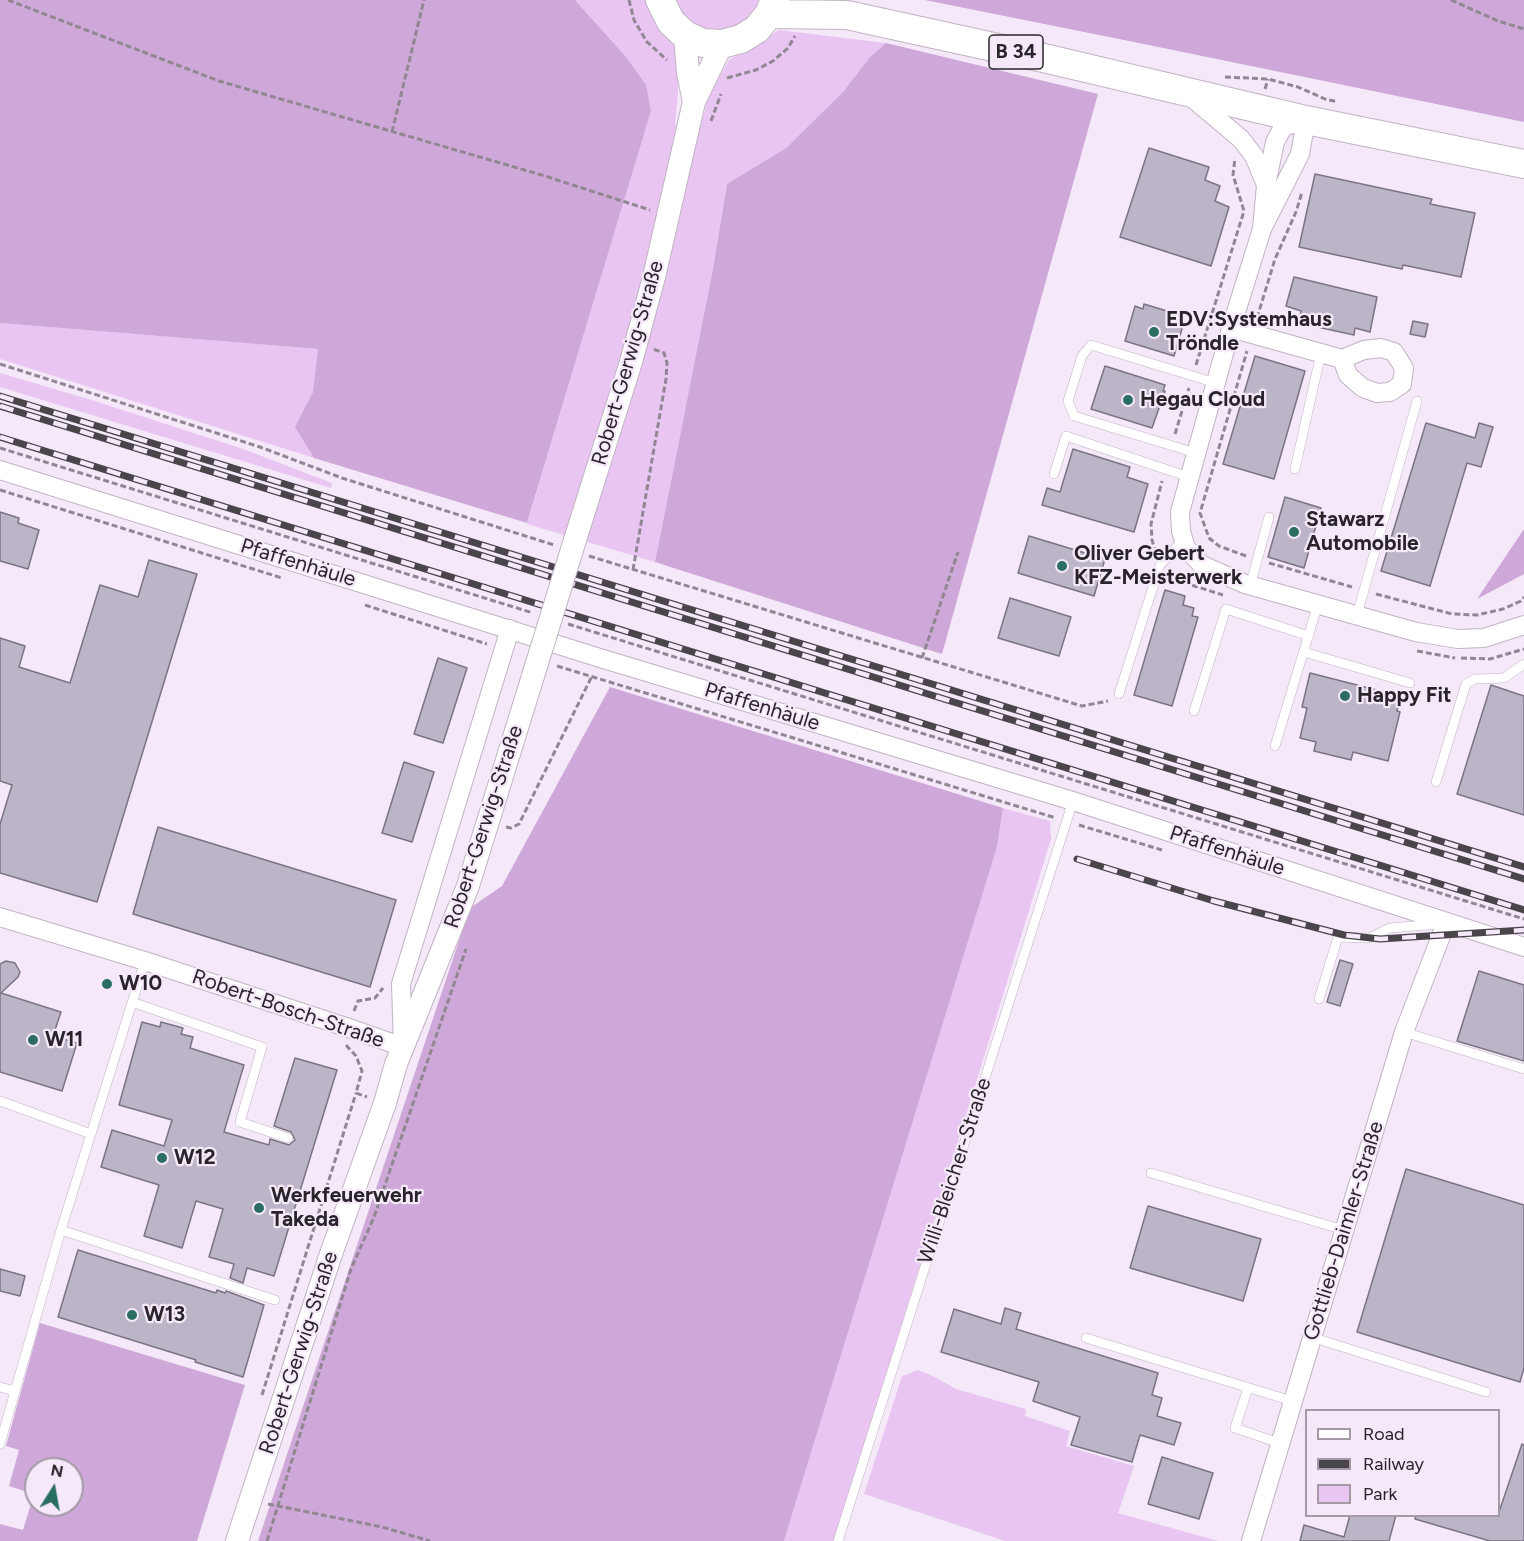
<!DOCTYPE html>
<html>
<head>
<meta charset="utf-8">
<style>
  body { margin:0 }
  #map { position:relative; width:1524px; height:1541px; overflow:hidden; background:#f5e8f9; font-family:Figtree,sans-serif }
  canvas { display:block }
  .legend { position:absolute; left:1305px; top:1409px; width:195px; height:108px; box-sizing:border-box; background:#f5e8f9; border:2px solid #a39aa6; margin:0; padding:8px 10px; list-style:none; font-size:18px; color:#29242a }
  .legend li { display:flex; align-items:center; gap:12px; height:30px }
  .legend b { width:30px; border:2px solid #a39aa6 }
  .north { position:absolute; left:24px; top:1457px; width:60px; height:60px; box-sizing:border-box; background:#f5e8f9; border:2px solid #a39aa6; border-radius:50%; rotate:11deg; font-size:16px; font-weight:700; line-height:24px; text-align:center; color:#29242a }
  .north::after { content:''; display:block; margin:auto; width:21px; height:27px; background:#296e61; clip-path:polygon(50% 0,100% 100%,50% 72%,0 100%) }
</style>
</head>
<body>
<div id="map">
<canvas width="1524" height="1541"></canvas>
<ul class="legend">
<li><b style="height:8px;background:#fff"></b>Road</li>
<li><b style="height:8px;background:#4a444b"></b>Railway</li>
<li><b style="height:16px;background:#e8c6f1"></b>Park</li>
</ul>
<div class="north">N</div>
</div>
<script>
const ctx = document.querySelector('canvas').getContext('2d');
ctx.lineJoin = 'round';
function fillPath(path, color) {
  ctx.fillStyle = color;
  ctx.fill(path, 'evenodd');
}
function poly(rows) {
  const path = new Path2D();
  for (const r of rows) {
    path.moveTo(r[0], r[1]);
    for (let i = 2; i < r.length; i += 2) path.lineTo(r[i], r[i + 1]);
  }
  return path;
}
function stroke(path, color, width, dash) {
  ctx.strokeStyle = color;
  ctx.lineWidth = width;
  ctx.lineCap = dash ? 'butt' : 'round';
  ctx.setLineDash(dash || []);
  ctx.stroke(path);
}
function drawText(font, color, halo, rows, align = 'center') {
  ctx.font = font + ' Figtree,sans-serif';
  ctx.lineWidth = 4.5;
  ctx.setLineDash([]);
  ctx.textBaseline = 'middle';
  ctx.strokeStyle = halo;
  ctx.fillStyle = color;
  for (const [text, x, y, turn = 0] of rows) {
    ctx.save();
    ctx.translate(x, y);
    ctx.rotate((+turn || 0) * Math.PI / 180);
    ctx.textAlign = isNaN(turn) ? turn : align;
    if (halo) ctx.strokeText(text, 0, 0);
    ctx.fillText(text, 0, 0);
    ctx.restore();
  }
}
const green = poly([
  [575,0,649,0,678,53,678,92,675,125,699,130,709,96,729,60,779,30,886,43,870,57,843,92,786,148,727,184,712,274,655,562,527,524,651,111,645,85,627,58],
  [664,0,767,0,761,16,707,40],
  [0,323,319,349,313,392,296,427,314,458,0,359],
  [0,373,95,401,243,449,332,483,331,488,0,387],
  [1003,808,1050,821,1051,839,835,1541,784,1541,997,847],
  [918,1370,935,1377,956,1389,1026,1409,1025,1416,1070,1431,1066,1446,1134,1466,1118,1513,1218,1541,1005,1541,864,1494,902,1376]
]);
const forest = poly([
  [0,0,575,0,627,58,646,85,651,111,527,523,314,458,295,427,313,392,318,349,0,323],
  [925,0,1524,0,1524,122,1129,41],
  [886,43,1098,94,942,654,655,562,712,274,727,184,786,148,843,92,870,57],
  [1524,529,1524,574,1477,599],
  [610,687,1003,808,997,847,784,1541,258,1541,470,908,502,886],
  [40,1323,245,1385,197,1541,0,1541,0,1524,23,1530,34,1494,9,1486,19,1450,6,1446],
  [36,1469,72,1469,72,1505,36,1505]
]);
const building = poly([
  [1149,148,1209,167,1205,180,1220,186,1215,201,1229,207,1211,266,1120,237,1149,148],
  [1315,174,1432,199,1430,204,1475,213,1461,277,1403,265,1402,269,1299,247,1315,174],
  [1294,277,1377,297,1370,332,1355,328,1354,335,1299,323,1301,311,1286,306,1294,277],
  [1144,304,1170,312,1168,317,1184,322,1174,356,1125,341,1135,306,1143,309,1144,304],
  [1413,321,1428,324,1425,337,1410,334,1413,321],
  [1255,356,1305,371,1274,479,1223,464,1255,356],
  [1105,366,1165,385,1163,391,1165,391,1152,428,1091,409,1105,366],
  [1426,423,1475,438,1479,423,1493,427,1481,467,1467,463,1430,586,1381,571,1426,423],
  [1073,449,1130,467,1127,477,1148,484,1134,532,1042,505,1047,488,1060,492,1073,449],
  [1285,497,1321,508,1304,568,1268,557,1285,497],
  [0,512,19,518,18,523,39,530,28,569,0,561,0,512],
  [1029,536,1105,559,1094,596,1018,573,1029,536],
  [149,560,197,574,97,902,0,873,0,824,12,785,0,781,0,638,25,646,19,667,70,683,100,585,138,597,149,560],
  [1165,590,1185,596,1183,605,1194,608,1192,616,1198,617,1172,706,1134,695,1165,590],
  [1010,598,1071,617,1059,656,998,638,1010,598],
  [438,658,467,668,443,743,414,734,438,658],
  [1310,673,1400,696,1397,711,1400,712,1388,761,1353,752,1351,760,1314,751,1316,742,1300,738,1307,708,1302,707,1310,673],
  [1491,685,1524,696,1524,815,1457,794,1491,685],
  [404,762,434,772,412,842,382,833,404,762],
  [158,827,396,900,370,987,133,914,158,827],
  [1340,960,1353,964,1340,1006,1327,1002,1340,960],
  [6,961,15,963,20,972,18,977,1,993,61,1012,53,1036,77,1043,62,1091,0,1072,0,964,6,961],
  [1479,971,1524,985,1524,1061,1457,1041,1479,971],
  [142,1022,160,1027,161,1022,183,1028,181,1034,193,1037,190,1048,244,1065,224,1132,269,1145,270,1139,289,1145,295,1140,291,1132,274,1126,295,1058,337,1070,274,1276,247,1268,243,1283,230,1278,234,1264,209,1257,223,1209,196,1201,182,1248,144,1236,159,1185,101,1167,112,1130,164,1146,172,1120,119,1105,142,1022],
  [1406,1169,1524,1205,1524,1368,1520,1382,1357,1332,1406,1169],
  [1148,1206,1261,1239,1243,1301,1130,1268,1148,1206],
  [78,1250,216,1293,217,1290,225,1293,226,1291,264,1305,243,1377,195,1362,196,1360,58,1317,78,1250],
  [0,1269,25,1276,20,1296,0,1291,0,1269],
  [1005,1308,1021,1313,1016,1329,1158,1373,1152,1395,1162,1398,1157,1416,1181,1423,1174,1445,1140,1435,1132,1462,1071,1445,1080,1417,1033,1401,1039,1382,941,1352,954,1309,1001,1324,1005,1308],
  [1522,1444,1524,1445,1524,1541,1490,1541,1415,1519,1416,1515,1498,1515,1522,1444],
  [1162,1457,1213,1473,1199,1519,1148,1504,1162,1457],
  [1350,1515,1396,1515,1389,1541,1300,1541,1304,1525,1344,1537,1350,1515]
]);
const path = poly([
  [8,0,219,81,545,176,650,210],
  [629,0,634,20,647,42,667,60],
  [1451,0,1498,21,1524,29],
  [1225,77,1268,79,1298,87,1325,99,1338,102],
  [727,78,756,70,773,61,788,48,795,36],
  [1265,89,1268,79],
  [711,121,721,94],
  [392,132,424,0],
  [1257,318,1275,259,1296,212,1302,192],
  [0,364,260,447,342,478,554,545],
  [1196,365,1244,211,1233,175,1235,158],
  [1175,434,1189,388],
  [0,448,533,613],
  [0,490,282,578],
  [1156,553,1152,540,1151,524,1162,481],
  [589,556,1082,706,1108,701],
  [1246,556,1219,546,1209,538,1200,513,1247,351],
  [1269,563,1352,587],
  [633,570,666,379,667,363,664,353,653,349],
  [1169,572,1182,582,1223,595],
  [1376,594,1452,614,1477,615,1503,609,1521,601,1524,597],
  [365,605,487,644],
  [568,624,1524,919],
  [1417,651,1455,658],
  [922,658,958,552],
  [1461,658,1490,659,1524,649],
  [557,666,1056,818],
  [1079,825,1162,850],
  [506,827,511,828,519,824,592,676],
  [354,1011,358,1001,375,998,383,988],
  [346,1045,356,1056,362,1071,356,1093,367,1097],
  [262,1395,356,1093],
  [268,1504,382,1527,430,1541],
  [267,1541,351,1269,374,1217,466,949]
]);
const service = poly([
  [1196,453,1074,416,1068,401,1082,356,1091,345,1216,383],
  [1295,469,1321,353],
  [1054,474,1066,436,1189,477],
  [1250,586,1269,517],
  [1357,615,1417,401],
  [1304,652,1410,683],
  [1119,694,1160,565,1184,539],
  [1194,711,1226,609,1309,636],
  [1275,746,1318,604],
  [1436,782,1466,684,1475,679,1504,678,1524,664],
  [1319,999,1338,937,1369,938,1390,928,1438,924],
  [132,1002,262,1047,240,1122,288,1138],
  [1404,1032,1524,1069],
  [0,1101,91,1134],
  [1151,1173,1344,1230],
  [61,1230,275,1300],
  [1311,1337,1486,1392],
  [1086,1338,1292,1401],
  [0,1387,15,1391],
  [1248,1388,1235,1428,1279,1443],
  [0,1444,61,1230,145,961],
  [838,1541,1073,801]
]);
const minor = poly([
  [1191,97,1241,139,1254,156,1266,185],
  [1262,229,1266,185,1275,142,1283,127,1306,120,1300,154,1262,229,1231,328,1180,512,1181,531,1186,548,1202,565,1245,584,1416,632,1458,639,1484,638,1524,625],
  [1231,328,1342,359,1364,350,1381,348,1394,352,1404,368,1402,384,1390,392,1377,393,1363,388,1348,375,1342,359],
  [0,470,600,658,1073,801,1524,947],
  [0,917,145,961,349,1028,403,1047,401,984,510,629],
  [1251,1541,1404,1032,1446,923]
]);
const tertiary = poly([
  [685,35,688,72,694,102],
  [575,540,631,362,654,277,694,102,722,44],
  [237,1541,331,1254,385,1103,396,1064,468,886,533,676]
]);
const primary = poly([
  [660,0,671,22,685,35,703,43,722,44,741,39,757,29,769,14,775,0],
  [769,14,847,15,1048,59,1306,120,1524,164]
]);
const rail = poly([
  [0,396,1524,867],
  [0,406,1524,879],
  [0,437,1524,910],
  [1077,859,1214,901,1344,935,1380,939,1524,930]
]);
const tertiaryBridge = poly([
  [533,676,575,540]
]);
const markers = [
  [1154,332,6,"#296e61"],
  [1128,400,6,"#296e61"],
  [1294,532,6,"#296e61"],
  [1062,566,6,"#296e61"],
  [1345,696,6,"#296e61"],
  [107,984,6,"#296e61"],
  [33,1040,6,"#296e61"],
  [162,1158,6,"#296e61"],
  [259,1208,6,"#296e61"],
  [132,1315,6,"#296e61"]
];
const shields = [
  [1016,52,54]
];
const shieldNames = [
  ["B 34",1016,52]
];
const poiNames = [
  ["EDV:Systemhaus",1166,320],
  ["Tröndle",1166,344],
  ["Hegau Cloud",1140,400],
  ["Stawarz",1306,520],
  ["Automobile",1306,544],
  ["Oliver Gebert",1074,554],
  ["KFZ-Meisterwerk",1074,578],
  ["Happy Fit",1357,696],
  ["W10",119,984],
  ["W11",45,1040],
  ["W12",174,1158],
  ["Werkfeuerwehr",271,1196],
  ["Takeda",271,1220],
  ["W13",144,1315]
];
const streetNames = [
  ["Robert-Gerwig-Straße",628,363,-74],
  ["Pfaffenhäule",298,563,17],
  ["Pfaffenhäule",762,707,17],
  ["Robert-Gerwig-Straße",484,827,-72],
  ["Pfaffenhäule",1227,851,18],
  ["Robert-Bosch-Straße",288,1009,19],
  ["Willi-Bleicher-Straße",955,1171,-72],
  ["Gottlieb-Daimler-Straße",1344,1231,-73],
  ["Robert-Gerwig-Straße",299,1353,-72]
];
fillPath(green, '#e8c6f1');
fillPath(forest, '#cea8d8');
fillPath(building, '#bcb4c7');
stroke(building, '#7a7485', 1.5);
stroke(service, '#c0b3c3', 10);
stroke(minor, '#c0b3c3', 20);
stroke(tertiary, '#c0b3c3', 24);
stroke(primary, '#c0b3c3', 30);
stroke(path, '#908793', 3, [6, 3]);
stroke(service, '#fff', 9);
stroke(minor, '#fff', 18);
stroke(tertiary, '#fff', 22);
stroke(primary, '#fff', 28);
stroke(rail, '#4a444b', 7);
stroke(rail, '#f5e8f9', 4.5, [14]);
stroke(tertiaryBridge, '#c0b3c3', 24, []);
stroke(tertiaryBridge, '#fff', 22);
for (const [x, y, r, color] of markers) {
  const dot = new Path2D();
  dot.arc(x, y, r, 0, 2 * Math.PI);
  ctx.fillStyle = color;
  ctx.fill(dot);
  stroke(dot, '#f5e8f9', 2);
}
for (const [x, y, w] of shields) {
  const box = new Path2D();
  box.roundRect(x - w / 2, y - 17, w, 34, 4.5);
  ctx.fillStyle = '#f5e8f9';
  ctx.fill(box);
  stroke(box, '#29242a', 1.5);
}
drawText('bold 20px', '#29242a', null, shieldNames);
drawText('bold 21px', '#29242a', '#f5e8f9', poiNames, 'left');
drawText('21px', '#29242a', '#f5e8f9', streetNames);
</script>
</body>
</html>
